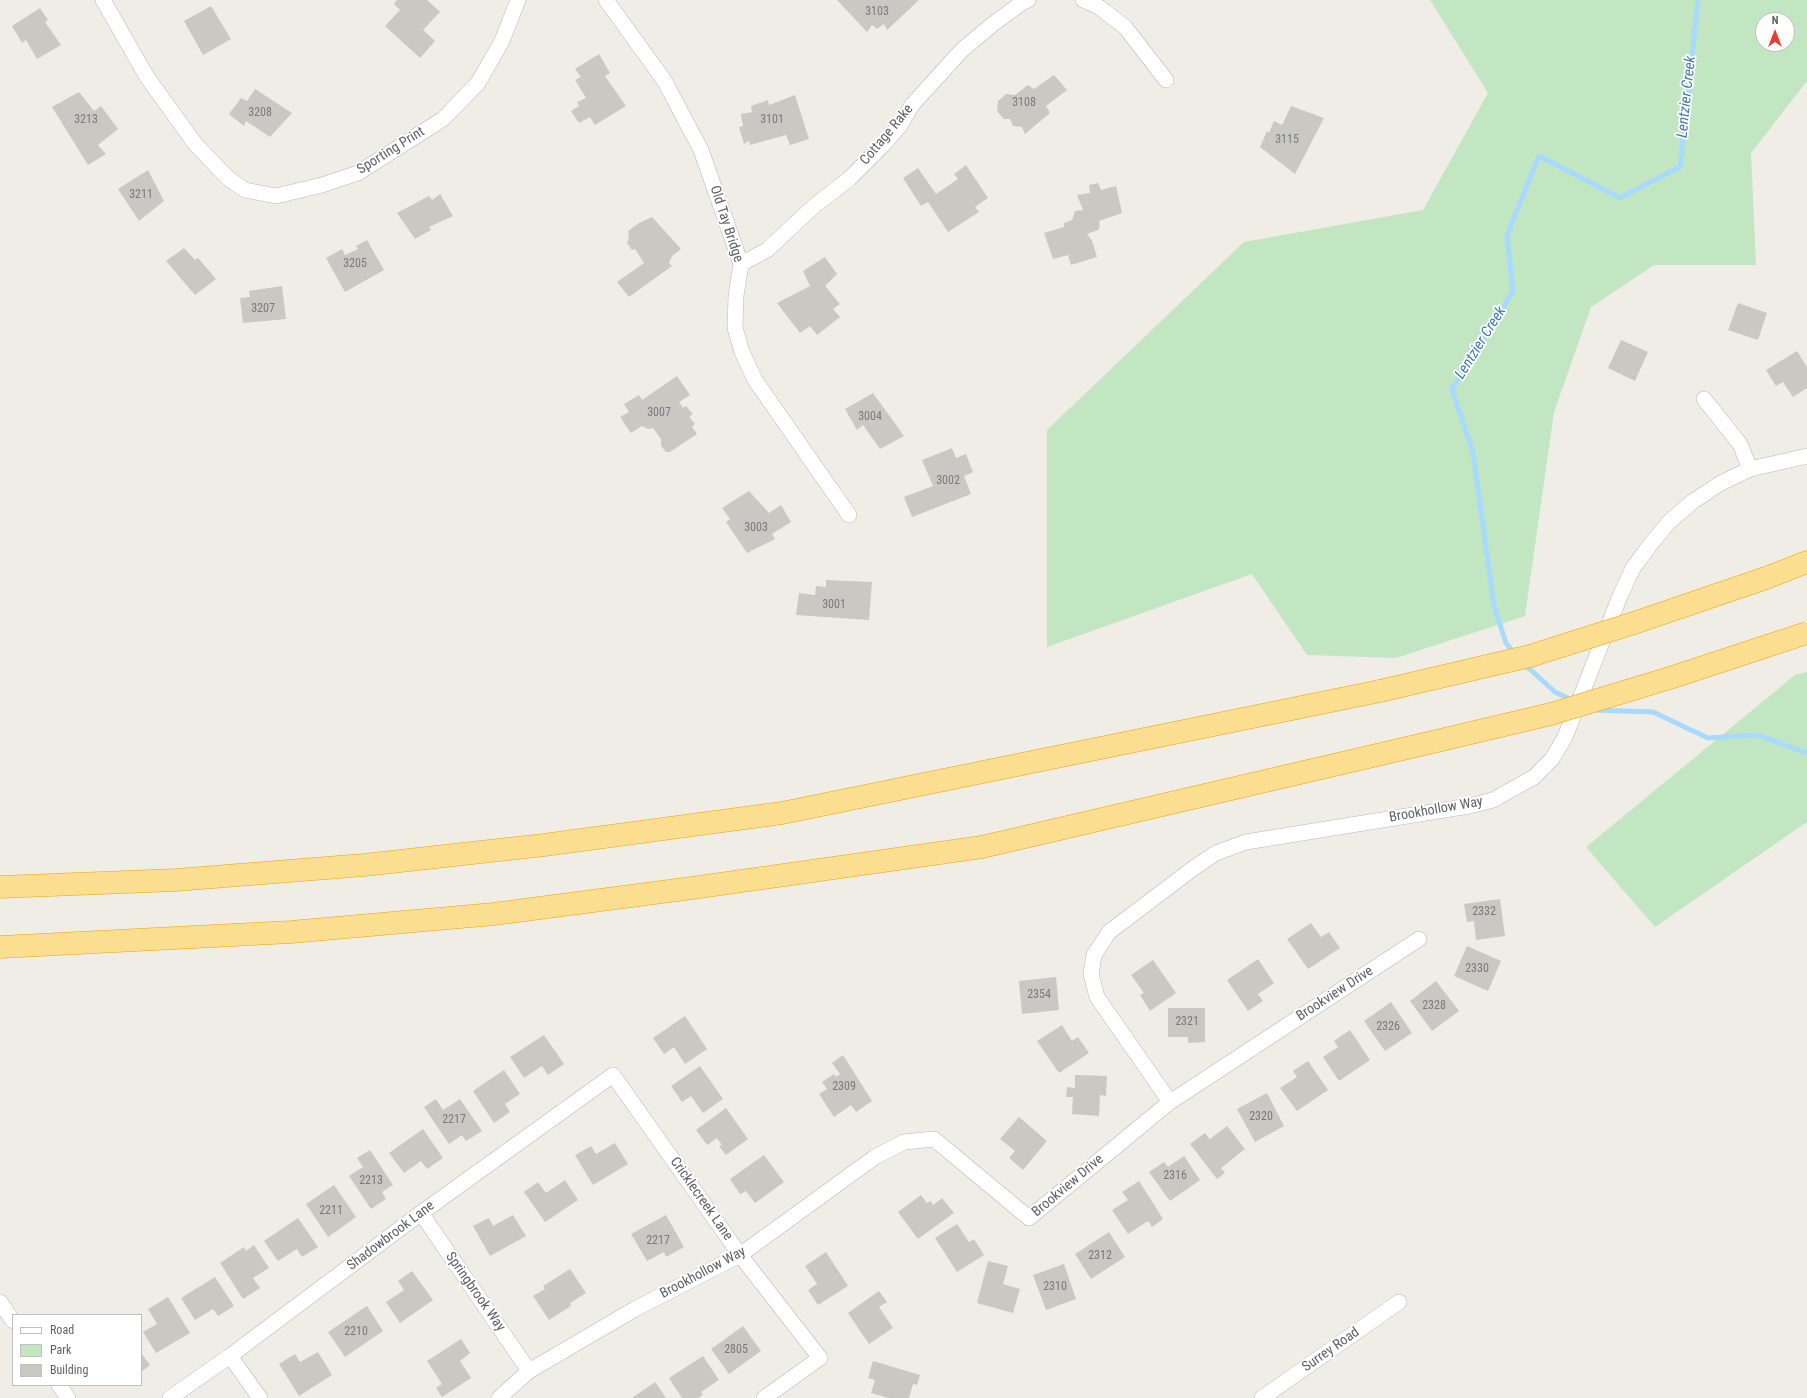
<!DOCTYPE html>
<html>
<head>
<meta charset="utf-8">
<style>
  body { margin:0 }
  #map { position:relative; width:1807px; height:1398px; overflow:hidden; background:#efede5; font-family:"Roboto Condensed",sans-serif }
  canvas { display:block }
  .legend { position:absolute; left:12px; top:1314px; width:130px; height:72px; box-sizing:border-box; background:#fff; border:1px solid #bec0c2; margin:0; padding:5px 7px; list-style:none; font-size:12px; color:#5d6166 }
  .legend li { display:flex; align-items:center; gap:8px; height:20px }
  .legend b { width:20px; border:1px solid #bec0c2 }
  .north { position:absolute; left:1755px; top:12px; width:40px; height:40px; box-sizing:border-box; background:#fff; border:1px solid #bec0c2; border-radius:50%; rotate:0deg; font-size:11px; font-weight:700; line-height:16px; text-align:center; color:#5d6166 }
  .north::after { content:''; display:block; margin:auto; width:14px; height:18px; background:#e73e34; clip-path:polygon(50% 0,100% 100%,50% 72%,0 100%) }
</style>
</head>
<body>
<div id="map">
<canvas width="1807" height="1398"></canvas>
<ul class="legend">
<li><b style="height:5px;background:#fff"></b>Road</li>
<li><b style="height:11px;background:#c3e6c2"></b>Park</li>
<li><b style="height:11px;background:#cac8c3"></b>Building</li>
</ul>
<div class="north">N</div>
</div>
<script>
const ctx = document.querySelector('canvas').getContext('2d');
ctx.lineJoin = 'round';
function fillPath(path, color) {
  ctx.fillStyle = color;
  ctx.fill(path, 'evenodd');
}
function poly(rows) {
  const path = new Path2D();
  for (const r of rows) {
    path.moveTo(r[0], r[1]);
    for (let i = 2; i < r.length; i += 2) path.lineTo(r[i], r[i + 1]);
  }
  return path;
}
function stroke(path, color, width, dash) {
  ctx.strokeStyle = color;
  ctx.lineWidth = width;
  ctx.lineCap = dash ? 'butt' : 'round';
  ctx.setLineDash(dash || []);
  ctx.stroke(path);
}
function drawText(font, color, halo, rows, align = 'center') {
  ctx.font = font + ' "Roboto Condensed",sans-serif';
  ctx.lineWidth = 3.5;
  ctx.setLineDash([]);
  ctx.textBaseline = 'middle';
  ctx.strokeStyle = halo;
  ctx.fillStyle = color;
  for (const [text, x, y, turn = 0] of rows) {
    ctx.save();
    ctx.translate(x, y);
    ctx.rotate((+turn || 0) * Math.PI / 180);
    ctx.textAlign = isNaN(turn) ? turn : align;
    if (halo) ctx.strokeText(text, 0, 0);
    ctx.fillText(text, 0, 0);
    ctx.restore();
  }
}
const green = poly([
  [1430,0,1807,0,1807,81,1751,153,1756,265,1654,265,1591,307,1554,412,1525,616,1396,658,1307,655,1252,574,1047,647,1047,430,1244,242,1423,210,1488,93],
  [1763,20,1787,20,1787,44,1763,44],
  [1807,672,1807,822,1655,927,1586,847,1795,675]
]);
const stream = poly([
  [1515,654,1506,643,1494,606,1473,453,1452,389,1513,291,1507,235,1539,156,1620,198,1680,167,1698,0],
  [1523,663,1555,692,1572,700],
  [1596,710,1653,712,1708,738,1757,735,1807,753]
]);
const building = poly([
  [397,0,427,0,440,12,423,30,435,41,420,58,385,26,400,10,394,4],
  [837,0,919,0,887,30,884,24,877,29,872,25,867,32],
  [211,6,231,39,203,55,184,21],
  [40,8,48,20,45,22,61,45,37,59,26,40,22,43,12,26],
  [599,54,610,73,605,76,626,106,595,125,590,117,579,123,571,111,579,106,577,102,586,98,575,80,581,77,575,69],
  [1054,75,1067,90,1046,106,1050,113,1025,134,1022,127,1013,126,1010,119,1004,119,997,111,998,101,1006,94,1015,95,1028,85,1034,89],
  [255,89,292,113,270,137,246,121,244,126,229,114,241,98,247,101],
  [79,92,94,111,101,106,118,129,98,145,106,154,88,165,52,107],
  [795,95,809,139,790,145,786,135,750,145,749,141,744,144,739,127,743,126,741,114,752,112,751,106,768,100,769,105],
  [1291,106,1324,118,1295,174,1260,147,1267,131,1269,133,1274,121,1282,125],
  [966,165,988,198,975,207,979,212,948,232,928,202,921,206,903,178,918,168,936,194,958,179,954,174],
  [148,170,164,201,139,221,118,189],
  [1098,183,1101,190,1116,186,1122,213,1099,221,1100,226,1098,230,1087,234,1092,241,1097,257,1071,265,1068,255,1053,259,1044,233,1064,227,1064,223,1072,220,1075,211,1083,210,1077,195,1090,193,1089,185],
  [440,194,453,216,429,227,431,230,415,239,397,213,429,196,432,200],
  [652,217,681,249,672,256,669,263,672,266,629,297,617,282,644,263,635,249,632,250,627,243,629,238,628,231,639,223],
  [367,240,384,270,345,292,326,258,342,249,345,255,358,249,356,246],
  [184,248,195,260,198,258,216,279,195,295,166,261],
  [825,257,837,274,825,286,840,304,833,309,840,317,817,335,810,326,800,333,777,303,810,286,803,271],
  [282,286,286,319,243,323,240,298,250,297,249,291],
  [1738,303,1767,313,1758,340,1728,330],
  [1621,340,1648,352,1635,381,1608,368],
  [1797,351,1807,367,1807,388,1793,397,1783,382,1776,386,1766,370],
  [677,376,690,395,679,402,683,408,686,406,693,414,689,417,695,424,692,427,697,434,670,452,666,452,661,446,661,439,653,428,648,429,642,426,631,433,620,417,629,412,624,404,639,395,642,400],
  [873,393,904,436,880,449,863,425,857,430,845,409],
  [952,448,956,458,966,454,973,472,964,476,971,494,912,517,904,497,933,486,922,460],
  [749,491,769,513,781,505,791,522,772,534,775,539,747,553,726,522,730,519,722,508],
  [826,580,872,582,869,620,796,615,799,593,815,595,816,586,826,587],
  [1500,899,1505,936,1476,940,1474,921,1467,922,1464,904],
  [1311,923,1321,937,1329,932,1340,948,1308,969,1287,939],
  [1467,946,1501,961,1488,991,1454,976],
  [1258,959,1274,983,1258,994,1263,1001,1248,1011,1227,980],
  [1153,960,1176,993,1150,1011,1140,995,1144,993,1131,975],
  [1056,977,1059,1010,1022,1014,1019,981],
  [1436,981,1459,1011,1432,1031,1410,1001],
  [1391,1002,1412,1033,1385,1051,1364,1021],
  [1168,1008,1205,1008,1205,1042,1188,1043,1188,1037,1168,1037],
  [685,1016,707,1049,685,1064,674,1047,664,1054,653,1038],
  [1062,1025,1072,1041,1078,1037,1089,1053,1059,1073,1037,1041],
  [1350,1030,1370,1060,1339,1081,1323,1057,1338,1047,1334,1041],
  [544,1035,564,1064,548,1075,542,1066,524,1078,510,1057],
  [843,1055,872,1101,856,1112,851,1105,834,1117,819,1094,827,1089,822,1082,834,1074,836,1077,840,1074,832,1063],
  [1308,1061,1328,1090,1297,1111,1280,1088,1297,1077,1293,1071],
  [700,1066,723,1099,703,1113,691,1096,682,1102,671,1086],
  [504,1070,520,1094,505,1104,510,1112,494,1123,473,1091],
  [1075,1075,1107,1076,1106,1096,1100,1095,1099,1116,1072,1114,1073,1097,1066,1097,1067,1087,1075,1088],
  [1267,1093,1284,1126,1255,1142,1237,1109],
  [436,1099,443,1110,460,1099,482,1131,466,1141,462,1135,449,1144,424,1107],
  [726,1108,748,1139,726,1155,719,1146,722,1145,717,1138,707,1145,696,1130],
  [1019,1117,1047,1141,1023,1170,1009,1158,1015,1151,1000,1139],
  [1227,1126,1245,1149,1221,1168,1225,1173,1217,1179,1190,1144,1205,1133,1210,1139],
  [423,1129,443,1158,427,1169,421,1161,404,1173,389,1153],
  [615,1143,628,1164,593,1185,575,1155,591,1146,596,1154],
  [370,1150,393,1185,382,1192,386,1199,371,1209,349,1176,363,1167,357,1158],
  [764,1155,784,1182,755,1203,746,1191,740,1194,730,1179],
  [1184,1156,1200,1180,1170,1201,1149,1172,1164,1162,1168,1167],
  [565,1180,578,1200,545,1222,524,1192,538,1182,546,1193],
  [1139,1181,1163,1219,1152,1227,1148,1221,1128,1234,1112,1210,1128,1200,1122,1192],
  [334,1185,356,1217,328,1237,306,1204],
  [921,1195,927,1203,931,1201,933,1205,942,1198,954,1213,918,1239,898,1212],
  [513,1215,526,1236,490,1256,473,1226,489,1218,493,1226],
  [666,1215,684,1247,666,1257,664,1252,647,1261,631,1234],
  [298,1218,318,1247,302,1257,297,1249,278,1261,264,1241],
  [957,1224,969,1242,974,1239,984,1255,957,1272,935,1238],
  [1109,1232,1125,1257,1091,1279,1075,1254],
  [254,1245,269,1268,253,1278,260,1288,243,1299,220,1263,244,1247,246,1251],
  [826,1252,848,1286,818,1305,808,1290,817,1284,805,1266],
  [988,1261,1008,1266,1003,1284,1020,1289,1013,1313,977,1303],
  [1064,1264,1076,1299,1046,1310,1033,1275],
  [570,1269,586,1293,570,1303,571,1306,549,1320,533,1296,545,1289,543,1286],
  [412,1271,433,1300,400,1323,386,1302,404,1290,398,1281],
  [215,1277,234,1306,218,1316,213,1309,195,1320,181,1298],
  [879,1291,887,1302,879,1307,893,1328,869,1344,848,1313],
  [168,1297,190,1333,156,1353,143,1332,157,1324,148,1309],
  [367,1306,383,1331,345,1357,328,1332],
  [743,1326,761,1351,729,1374,711,1349],
  [461,1339,470,1353,460,1361,471,1378,442,1397,436,1388,442,1384,427,1361],
  [318,1352,332,1375,299,1396,279,1364,295,1354,300,1362],
  [141,1353,150,1365,141,1372],
  [703,1356,719,1380,701,1392,703,1395,698,1398,682,1398,669,1378],
  [873,1361,920,1375,917,1385,913,1384,909,1398,889,1398,871,1393,875,1380,868,1378],
  [655,1382,666,1398,632,1398]
]);
const minor = poly([
  [103,0,147,77,196,145,229,179,245,190,276,196,322,185,358,173,443,119,478,83,502,41,518,0],
  [606,0,664,80,701,150,741,264,736,296,735,328,742,352,755,380,849,515],
  [1083,0,1099,7,1125,27,1166,80],
  [741,264,767,250,813,207,849,179,883,145,901,124,912,105,962,50,993,24,1023,2,1028,0],
  [1704,399,1740,444,1750,469],
  [1170,1102,1097,997,1091,974,1094,955,1109,932,1195,867,1216,853,1246,842,1469,806,1493,800,1534,777,1552,759,1565,737,1620,596,1633,568,1650,545,1669,522,1692,502,1721,483,1750,469,1807,456],
  [421,1213,529,1371],
  [0,1302,13,1321],
  [230,1356,260,1398],
  [59,1385,68,1398],
  [170,1398,230,1356,421,1213,613,1075,740,1255,820,1358,764,1398],
  [499,1398,529,1371,635,1309,740,1255,875,1157,904,1142,934,1139,1029,1218,1170,1102,1419,939],
  [1262,1398,1399,1302]
]);
const motorway = poly([
  [1766,578,1807,562],
  [0,887,176,880,364,865,544,845,782,813,1380,691],
  [0,947,291,932,494,914,692,888,982,847,1420,745]
]);
const motorwayBridge = poly([
  [1380,691,1530,656,1634,623,1766,578],
  [1420,745,1551,714,1673,677,1807,633]
]);
const numberNames = [
  ["3103",877,12],
  ["3108",1024,103],
  ["3208",260,113],
  ["3213",86,120],
  ["3101",772,120],
  ["3115",1287,140],
  ["3211",141,195],
  ["3205",355,264],
  ["3207",263,309],
  ["3007",659,413],
  ["3004",870,417],
  ["3002",948,481],
  ["3003",756,528],
  ["3001",834,605],
  ["2332",1484,912],
  ["2330",1477,969],
  ["2354",1039,995],
  ["2328",1434,1006],
  ["2321",1187,1022],
  ["2326",1388,1027],
  ["2309",844,1087],
  ["2320",1261,1117],
  ["2217",454,1120],
  ["2316",1175,1176],
  ["2213",371,1181],
  ["2211",331,1211],
  ["2217",658,1241],
  ["2312",1100,1256],
  ["2310",1055,1287],
  ["2210",356,1332],
  ["2805",736,1350]
];
const streetNames = [
  ["Cottage Rake",887,135,-50],
  ["Sporting Print",391,151,-32],
  ["Old Tay Bridge",726,224,72],
  ["Brookhollow Way",1436,810,-10],
  ["Brookview Drive",1335,994,-33],
  ["Brookview Drive",1068,1186,-40],
  ["Cricklecreek Lane",701,1199,55],
  ["Shadowbrook Lane",391,1236,-37],
  ["Brookhollow Way",703,1273,-28],
  ["Springbrook Way",475,1292,55],
  ["Surrey Road",1331,1350,-35]
];
const waterNames = [
  ["Lentzier Creek",1687,97,-84],
  ["Lentzier Creek",1481,343,-58]
];
fillPath(green, '#c3e6c2');
stroke(stream, '#a7dafe', 5);
fillPath(building, '#cac8c3');
stroke(minor, '#b6b8bc', 16);
stroke(motorway, '#f1a104', 23);
stroke(minor, '#fff', 15);
stroke(motorway, '#fbde90', 22);
stroke(motorwayBridge, '#f1a104', 23, []);
stroke(motorwayBridge, '#fbde90', 22);
drawText('12px', '#787b7d', null, numberNames);
drawText('14px', '#5d6166', '#fff', streetNames);
drawText('italic 15px', '#427ab0', '#fff', waterNames);
</script>
</body>
</html>
